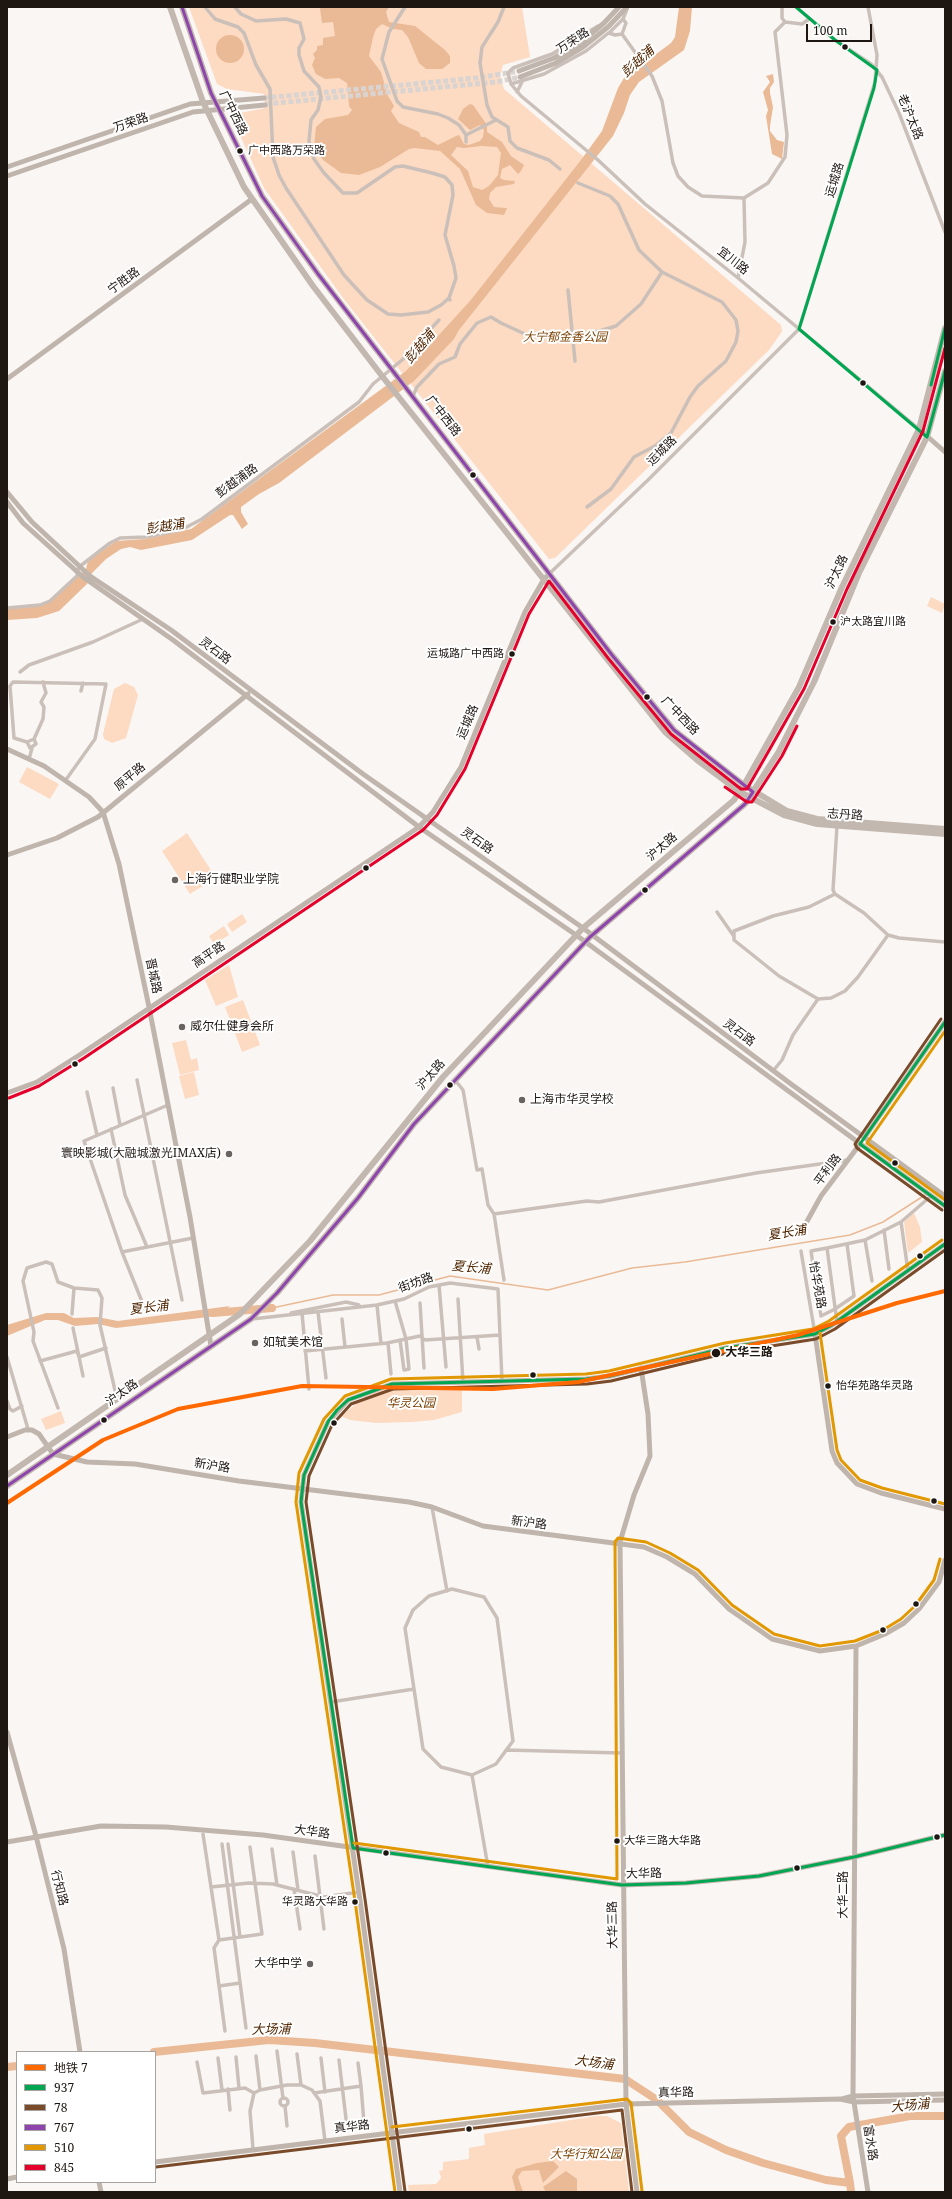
<!DOCTYPE html>
<html>
<head>
<meta charset="utf-8">
<style>
  body { margin:0 }
  #map { position:relative; width:952px; height:2199px; overflow:hidden; background:#faf6f3; font-family:"Noto Serif","Noto Sans SC",serif }
  canvas { display:block }
  .frame { position:absolute; inset:0; border:8px solid #1d1611; pointer-events:none }
  .legend { position:absolute; left:16px; top:2051px; width:140px; height:132px; box-sizing:border-box; background:#fff; border:1px solid #a5a2a0; margin:0; padding:5px 7px; list-style:none; font-size:12px; color:#1d1611 }
  .legend li { display:flex; align-items:center; gap:8px; height:20px }
  .legend b { width:20px; border:1px solid #a5a2a0 }
  .scale { position:absolute; left:806px; top:24px; width:66px; height:18px; box-sizing:border-box; border:2px solid #1d1611; border-top:0; padding-left:5px; font-size:12px; line-height:14px; white-space:nowrap; color:#1d1611; -webkit-text-stroke:3px #fff; paint-order:stroke }
</style>
</head>
<body>
<div id="map">
<canvas width="952" height="2199"></canvas>
<div class="frame"></div>
<ul class="legend">
<li><b style="height:5px;background:#ff6900"></b>地铁 7</li>
<li><b style="height:5px;background:#00a651"></b>937</li>
<li><b style="height:5px;background:#7a4b2a"></b>78</li>
<li><b style="height:5px;background:#8e44ad"></b>767</li>
<li><b style="height:5px;background:#e19802"></b>510</li>
<li><b style="height:5px;background:#e4002b"></b>845</li>
</ul>
<div class="scale">100 m</div>
</div>
<script>
const ctx = document.querySelector('canvas').getContext('2d');
ctx.lineJoin = 'round';
function fillPath(path, color) {
  ctx.fillStyle = color;
  ctx.fill(path, 'evenodd');
}
function poly(rows) {
  const path = new Path2D();
  for (const r of rows) {
    if (r.length === 3) {
      path.moveTo(r[0] + r[2], r[1]);
      path.arc(r[0], r[1], r[2], 0, 2 * Math.PI);
      continue;
    }
    path.moveTo(r[0], r[1]);
    for (let i = 2; i < r.length; i += 2) path.lineTo(r[i], r[i + 1]);
  }
  return path;
}
function stroke(path, color, width, dash) {
  ctx.strokeStyle = color;
  ctx.lineWidth = width;
  ctx.lineCap = dash ? 'butt' : 'round';
  ctx.setLineDash(dash || []);
  ctx.stroke(path);
}
function drawText(font, color, halo, rows, align = 'center') {
  ctx.font = font + ' "Noto Serif","Noto Sans SC",serif';
  ctx.lineWidth = 4;
  ctx.setLineDash([]);
  ctx.textBaseline = 'middle';
  ctx.strokeStyle = halo;
  ctx.fillStyle = color;
  for (const [text, x, y, turn = 0] of rows) {
    ctx.save();
    ctx.translate(x, y);
    ctx.rotate((+turn || 0) * Math.PI / 180);
    ctx.textAlign = isNaN(turn) ? turn : align;
    if (halo) ctx.strokeText(text, 0, 0);
    ctx.fillText(text, 0, 0);
    ctx.restore();
  }
}
const green = poly([
  [189,7,522,7,530,57,503,65,500,76,504,89,781,325,782,331,779,336,769,350,555,558,549,559,343,298,264,188,234,122,240,113,265,108,264,94,227,89,217,84],
  [931,597,945,604,942,613,927,606],
  [125,683,134,687,138,695,126,738,112,743,104,739,103,734,114,689],
  [27,767,59,784,50,799,19,782],
  [187,833,216,878,190,894,162,851],
  [242,914,247,922,232,932,227,924],
  [224,926,229,935,214,944,209,936],
  [229,965,238,997,216,1006,205,980],
  [243,1000,260,1045,242,1052,225,1007],
  [186,1040,191,1060,197,1058,199,1070,180,1075,172,1043],
  [194,1072,199,1095,185,1099,179,1076],
  [914,1213,920,1227,922,1242,908,1253,904,1222],
  [399,1386,462,1387,462,1412,434,1420,412,1422,376,1423,350,1420,341,1416,366,1396,381,1390],
  [61,1411,65,1423,46,1430,41,1419],
  [596,2116,607,2116,621,2123,629,2192,409,2192,408,2185,436,2184,441,2178,439,2171,443,2170,443,2162,469,2159,469,2148,485,2145,484,2134]
]);
const water = poly([
  [316,7,389,7,386,12,389,22,415,26,445,50,450,56,450,63,442,69,426,69,419,63,408,37,402,30,393,29,382,24,376,29,373,37,369,56,381,72,388,96,394,106,391,111,399,123,419,132,421,137,425,137,438,145,456,136,459,135,464,144,469,145,480,141,483,137,484,130,480,125,470,130,458,119,463,109,470,104,473,105,487,125,487,132,502,142,511,156,524,165,521,171,518,174,510,165,502,169,500,178,504,180,515,181,514,184,496,187,490,193,489,199,494,207,507,208,504,215,487,213,476,205,460,169,440,151,415,148,409,149,380,167,359,175,341,173,323,160,314,147,316,127,325,119,348,115,352,110,349,106,347,83,339,78,325,79,316,74,312,65,315,58,313,54,317,50,317,46,323,45,323,38,335,36,333,22,322,23,320,8],
  [481,146,497,147,501,153,498,175,489,186,482,190,473,187,468,171,451,155,457,147,464,148],
  [679,7,692,7,690,31,684,50,639,82,630,95,624,113,613,136,459,330,454,339,414,381,279,483,259,494,241,507,241,512,248,524,242,529,233,515,230,515,192,540,141,550,130,547,121,549,106,559,92,573,87,584,59,611,37,618,7,620,7,609,40,605,50,601,86,569,88,561,116,541,145,539,191,529,406,371,470,301,581,160,602,131,618,88,624,78,671,43,675,37],
  [230,49,14],
  [773,74,774,82,770,88,770,93,773,107,770,126,770,131,777,140,784,142,782,159,772,154,766,116,768,110,763,92,770,82,766,76],
  [230,1306,217,1316,116,1328,98,1324,75,1326,58,1320,45,1320,7,1336,7,1325,46,1313,64,1313,74,1318,97,1317,118,1321],
  [553,2161,559,2167,543,2183,539,2170,522,2171,518,2177,523,2192,516,2192,512,2177,516,2169,537,2163],
  [566,2171,577,2179,577,2192,546,2192,543,2187]
]);
const stream = poly([
  [272,1308,333,1295,379,1295,450,1276,548,1290,632,1268,685,1262,850,1235,883,1222,925,1195]
]);
const river = poly([
  [213,1313,272,1308],
  [154,2052,269,2040,315,2043,625,2079,657,2100,689,2132,726,2150,763,2163,826,2180,850,2183,841,2136,849,2127,910,2116,945,2116],
  [7,2067,17,2066],
  [850,2183,851,2192]
]);
const secondaryTunnel = poly([
  [264,98,477,78,519,71],
  [266,104,496,82,520,77]
]);
const street = poly([
  [205,7,215,19,238,27,244,33,256,65,270,89,273,157,279,175,286,188,344,275,367,300,388,314,401,315,428,312,441,305,449,298],
  [235,7,241,14,256,21,286,19,300,23,304,39,299,48,299,55,304,71,319,87,321,97,318,110,311,120,309,141,311,150,314,159,324,173,343,193,357,193,395,167,403,166,432,173,445,177,452,185,453,195,445,235,454,266,456,278,449,298,450,300],
  [405,7,389,32,382,59,397,101,403,107,438,114,448,118,459,125,466,135,466,142],
  [504,7,498,22,482,47,480,63,487,105,492,117,508,127,510,141,517,148,549,160,560,169],
  [782,7,782,18,785,22],
  [796,7,835,40,871,64,882,77,899,113,945,232],
  [623,19,626,23,622,34,652,76,662,101,673,163,678,176,688,187,702,196,744,198],
  [598,26,552,54,513,68,508,73,511,84,521,96,598,160,645,204,738,278,919,429],
  [609,33,615,35,622,34],
  [511,84,544,74,586,51,611,31,623,19,627,9],
  [517,92,522,82],
  [466,135,496,120],
  [738,278,745,242,744,198,768,183,785,157,787,135,775,32,785,22,802,24,809,19],
  [568,290,575,361],
  [413,396,417,387,439,364,455,357,460,344,477,323,491,317,501,323,527,335,573,339,616,326,641,304,662,272,639,250,618,204,610,196,578,183],
  [587,507,611,489,634,457,655,446,671,433,690,397,698,386,726,361,736,342,738,331,736,320,722,302,662,272],
  [77,573,79,567,110,543,120,538,146,537,181,530,202,519,359,402,373,384,402,360,439,320],
  [550,573,648,480,799,329,875,82,877,55,868,7],
  [7,608,40,605,50,601,79,574],
  [20,672,29,665,93,642,143,619],
  [81,691,83,683],
  [34,739,43,719,44,707,41,702,46,693,43,682],
  [27,742,34,739,36,744,30,748,27,742,14,738,10,686,13,682,106,684,95,739,65,781],
  [29,759,32,748],
  [835,894,864,913,888,935,858,977,845,991,831,998,818,999,779,976,734,940,734,931,773,916,809,907,835,894],
  [835,894,833,890,837,826],
  [717,912,733,935],
  [888,935,899,938,945,942],
  [773,1071,782,1060,793,1035,818,999],
  [137,1080,182,1300],
  [455,1080,463,1090,477,1170,482,1169,488,1205,494,1214,587,1201,599,1202,756,1173,848,1160],
  [113,1088,120,1125],
  [87,1092,97,1135],
  [168,1105,84,1141,122,1252,193,1238],
  [111,1129,125,1195,147,1247],
  [494,1214,504,1280],
  [901,1222,908,1271],
  [884,1230,889,1269],
  [865,1240,872,1281],
  [827,1248,811,1251,821,1316,835,1309,854,1296,847,1244],
  [801,1251,815,1334],
  [122,1252,145,1309],
  [439,1285,446,1367],
  [458,1299,463,1382],
  [395,1301,406,1339,409,1369,404,1370,400,1340],
  [420,1303,424,1368],
  [377,1305,381,1344],
  [318,1312,326,1378],
  [291,1313,346,1302,359,1305],
  [302,1313,309,1389],
  [72,1314,74,1288],
  [252,1319,377,1305,404,1299,429,1287,450,1283,498,1289,502,1381],
  [342,1319,345,1347],
  [837,1322,827,1248,865,1240,901,1222,931,1196],
  [73,1328,83,1376],
  [477,1337,479,1349],
  [388,1343,391,1374],
  [305,1351,387,1343,420,1336,425,1340,500,1335],
  [7,1357,28,1429],
  [40,1361,77,1351,79,1357,106,1348],
  [7,1401,10,1409,13,1411,22,1406],
  [58,1408,33,1341,34,1332,23,1281,27,1268,46,1262,52,1264,58,1282,74,1288,98,1290,102,1298,100,1325,117,1399],
  [432,1507,447,1591],
  [331,1702,414,1689,405,1628,413,1610,429,1596,452,1589,484,1597,497,1618,513,1741,496,1764,472,1775,441,1767,423,1749,414,1689],
  [506,1750,621,1753],
  [472,1775,488,1867],
  [203,1834,219,1940,214,1948,225,2031],
  [222,1844,246,2028],
  [228,1844,240,1937],
  [272,1849,277,1885],
  [293,1852,298,1890],
  [315,1856,324,1929],
  [211,1887,249,1883,273,1884,324,1897,359,1892],
  [294,1889,300,1929],
  [219,1940,262,1934,250,1847],
  [219,1986,240,1983],
  [277,2051,283,2098],
  [297,2054,301,2085],
  [256,2056,260,2090],
  [236,2057,239,2088],
  [218,2058,222,2090],
  [321,2058,325,2092],
  [339,2060,347,2127],
  [197,2062,203,2093,245,2088,254,2093],
  [361,2086,364,2123],
  [228,2089,230,2110],
  [314,2093,361,2086,358,2063],
  [284,2102,4],
  [285,2106,287,2126],
  [253,2149,250,2111,254,2093,260,2090,287,2085,301,2085,312,2090,320,2101,325,2141]
]);
const secondary = poly([
  [519,71,554,58,580,43,604,23,619,7],
  [520,77,556,63,583,47,608,27,627,7],
  [7,167,190,104,264,98],
  [7,176,193,112,265,105],
  [7,379,252,199],
  [919,429,945,452],
  [7,492,32,522,90,576,171,630,363,774,583,928,791,1084,945,1196],
  [7,502,23,523,83,577,173,640,419,827,576,935,945,1206],
  [7,749,44,766,89,797,103,812,119,864,149,1007,190,1217,211,1346],
  [7,855,57,838,98,817,248,694],
  [7,1093,37,1082,81,1054,419,827,433,812,461,767,525,612,544,579,550,573],
  [864,1138,945,1022],
  [800,1234,821,1196,860,1144],
  [815,1334,832,1451,837,1463,857,1484,881,1493,945,1509],
  [7,1437,25,1430,32,1430,39,1434,53,1454,87,1462,135,1464,239,1481,409,1502,432,1507,483,1526,644,1547,667,1557,695,1574,729,1609,772,1639,820,1651,856,1646,885,1634,904,1623,919,1609,939,1582,945,1560],
  [856,1646,853,2096,868,2192],
  [7,1732,36,1836,64,1949,80,2052],
  [7,1842,101,1826,166,1827,263,1835,622,1885,686,1883,759,1876,854,1857,945,1835],
  [842,2099,853,2096,945,2094],
  [155,2162,626,2104,840,2099,854,2102,945,2100],
  [7,2179,17,2177],
  [99,2182,101,2192],
  [400,2192,360,1900,301,1502,304,1475,328,1422,348,1400,392,1384,586,1379,610,1376,726,1348,815,1334,832,1325,945,1244],
  [637,2192,626,2104,620,1542,634,1495,650,1456,648,1414,641,1368]
]);
const primary = poly([
  [170,7,203,102,244,187,313,286,382,376,665,732,697,760,740,792,784,815,817,824,945,834],
  [182,7,211,93,262,196,318,274,612,655,674,730,744,785,787,811,817,819,945,829],
  [7,1475,240,1314,310,1241,443,1077,583,928,734,800,744,785,799,687,842,587,919,429,945,328],
  [7,1486,251,1319,277,1293,358,1198,414,1124,590,937,745,804,778,753,814,682,859,573,927,437,945,371]
]);
const bus1 = poly([
  [796,7,835,40,877,70],
  [799,329,874,88,877,70],
  [799,329,927,437,945,371],
  [931,385,945,328],
  [945,1022,860,1144,945,1206],
  [353,1848,301,1502,304,1475,328,1422,337,1410,348,1400,392,1384,586,1379,610,1376,726,1348,815,1334,832,1325,945,1244],
  [353,1848,622,1885,686,1883,759,1876,854,1857,945,1835]
]);
const bus2 = poly([
  [941,1019,855,1144,857,1148,942,1210],
  [156,2167,622,2110,632,2192],
  [405,2191,365,1899,306,1502,309,1476,332,1425,351,1404,393,1389,587,1384,611,1381,727,1353,816,1339,835,1329,945,1250]
]);
const bus3 = poly([
  [7,1486,251,1319,277,1293,358,1198,414,1124,590,937,745,804,753,792,674,730,612,655,318,274,262,196,211,93,182,7]
]);
const bus4 = poly([
  [945,1031,867,1143,945,1200],
  [820,1333,837,1450,841,1460,860,1480,882,1488,945,1504],
  [354,1843,617,1879,615,1542,618,1538,646,1542,670,1553,698,1570,732,1605,774,1634,820,1646,855,1641,883,1630,901,1619,915,1606,934,1580,940,1559],
  [392,2127,627,2099,631,2103,642,2191],
  [395,2192,355,1901,296,1502,299,1473,324,1419,345,1396,391,1379,586,1374,609,1371,725,1343,813,1329,829,1321,942,1240]
]);
const bus5 = poly([
  [725,787,747,802,752,802,782,756,797,726],
  [9,1098,39,1086,84,1058,423,830,437,815,465,769,529,614,549,581,608,658,671,734,741,789,747,789,804,689,847,589,923,431,945,348]
]);
const metro1 = poly([
  [7,1503,103,1440,178,1409,302,1386,493,1389,578,1382,798,1335,897,1303,945,1291]
]);
const markers = [
  [845,47,3.5,"#1d1611"],
  [240,151,3.5,"#1d1611"],
  [863,383,3.5,"#1d1611"],
  [473,475,3.5,"#1d1611"],
  [833,622,3.5,"#1d1611"],
  [512,654,3.5,"#1d1611"],
  [647,697,3.5,"#1d1611"],
  [366,868,3.5,"#1d1611"],
  [175,880,4,"#6a6460"],
  [645,890,3.5,"#1d1611"],
  [182,1027,4,"#6a6460"],
  [75,1064,3.5,"#1d1611"],
  [450,1085,3.5,"#1d1611"],
  [522,1100,4,"#6a6460"],
  [229,1154,4,"#6a6460"],
  [895,1163,3.5,"#1d1611"],
  [920,1256,3.5,"#1d1611"],
  [255,1343,4,"#6a6460"],
  [716,1353,5,"#1d1611"],
  [533,1375,3.5,"#1d1611"],
  [828,1386,3.5,"#1d1611"],
  [104,1420,3.5,"#1d1611"],
  [334,1423,3.5,"#1d1611"],
  [934,1501,3.5,"#1d1611"],
  [916,1604,3.5,"#1d1611"],
  [883,1630,3.5,"#1d1611"],
  [937,1837,3.5,"#1d1611"],
  [617,1841,3.5,"#1d1611"],
  [386,1853,3.5,"#1d1611"],
  [797,1868,3.5,"#1d1611"],
  [355,1902,3.5,"#1d1611"],
  [310,1964,4,"#6a6460"],
  [469,2129,3.5,"#1d1611"]
];
const busNames = [
  ["广中西路万荣路",248,151],
  ["沪太路宜川路",840,622],
  ["运城路广中西路",504,654,"right"],
  ["怡华苑路华灵路",836,1386],
  ["大华三路大华路",624,1841],
  ["华灵路大华路",348,1902,"right"]
];
const streetNames = [
  ["万荣路",573,41,-33],
  ["广中西路",233,113,64],
  ["老沪太路",910,117,68],
  ["万荣路",131,123,-19],
  ["运城路",835,180,-73],
  ["宜川路",733,261,38],
  ["宁胜路",124,281,-36],
  ["广中西路",443,416,52],
  ["运城路",662,451,-45],
  ["彭越浦路",237,481,-36],
  ["沪太路",837,572,-65],
  ["灵石路",215,651,37],
  ["广中西路",680,716,46],
  ["运城路",468,722,-67],
  ["原平路",130,777,-40],
  ["志丹路",845,815,4],
  ["灵石路",477,841,35],
  ["沪太路",662,847,-41],
  ["高平路",209,955,-34],
  ["晋城路",153,976,78],
  ["灵石路",739,1033,37],
  ["沪太路",431,1075,-49],
  ["平利路",828,1170,-53],
  ["街坊路",416,1283,-20],
  ["怡华苑路",817,1285,80],
  ["沪太路",122,1393,-35],
  ["新沪路",212,1466,9],
  ["新沪路",529,1523,7],
  ["大华路",312,1832,8],
  ["大华路",644,1874,-1],
  ["行知路",59,1888,76],
  ["大华二路",844,1895,-90],
  ["大华三路",613,1925,-91],
  ["真华路",676,2093,-1],
  ["真华路",352,2127,-7],
  ["富水路",870,2143,81]
];
const parkNames = [
  ["大宁郁金香公园",565,338],
  ["华灵公园",411,1404],
  ["大华行知公园",586,2155]
];
const poiNames = [
  ["上海行健职业学院",183,880],
  ["威尔仕健身会所",190,1027],
  ["上海市华灵学校",530,1100],
  ["寰映影城(大融城激光IMAX店)",221,1154,"right"],
  ["如轼美术馆",263,1343],
  ["大华中学",302,1964,"right"]
];
const stopNames = [
  ["大华三路",725,1353]
];
const waterNames = [
  ["彭越浦",638,62,-42],
  ["彭越浦",420,347,-50],
  ["彭越浦",165,527,-9],
  ["夏长浦",787,1233,-9],
  ["夏长浦",471,1268,5],
  ["夏长浦",149,1308,-7],
  ["大场浦",271,2030,-1],
  ["大场浦",594,2063,7],
  ["大场浦",910,2106,-5]
];
fillPath(green, '#fddac2');
fillPath(water, '#eaba97');
stroke(stream, '#eaba97', 1.5);
stroke(river, '#eaba97', 8);
stroke(secondaryTunnel, '#d9d4d1', 5, [5, 2.5]);
stroke(street, '#cac0b9', 3.5);
stroke(secondary, '#c0b5ac', 5);
stroke(primary, '#c3b8b0', 6);
stroke(bus1, '#00a651', 3);
stroke(bus2, '#7a4b2a', 3);
stroke(bus3, '#8e44ad', 3);
stroke(bus4, '#e19802', 3);
stroke(bus5, '#e4002b', 3);
stroke(metro1, '#ff6900', 4);
for (const [x, y, r, color] of markers) {
  const dot = new Path2D();
  dot.arc(x, y, r, 0, 2 * Math.PI);
  ctx.fillStyle = color;
  ctx.fill(dot);
  stroke(dot, '#fff', 1.5);
}
drawText('11px', '#1d1611', '#fff', busNames, 'left');
drawText('12px', '#1d1611', '#fff', streetNames);
drawText('italic 12px', '#7e4102', '#fff', parkNames);
drawText('12px', '#1d1611', '#fff', poiNames, 'left');
drawText('bold 12px', '#1d1611', '#fff', stopNames, 'left');
drawText('italic 13px', '#4f2500', '#fff', waterNames);
</script>
</body>
</html>
